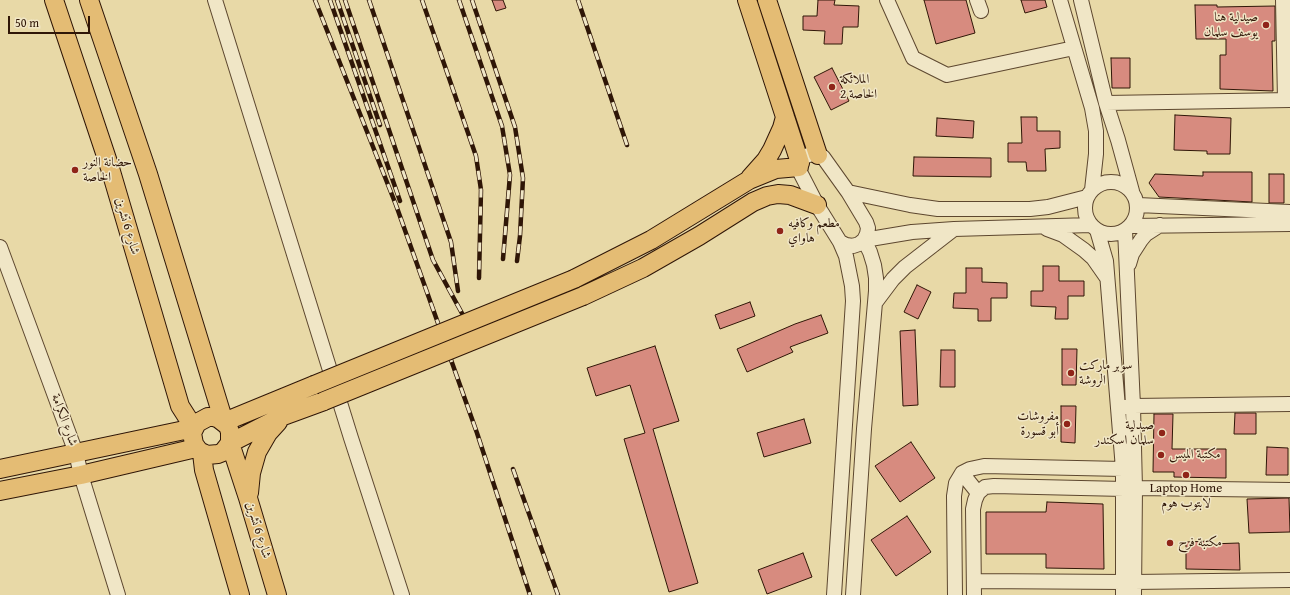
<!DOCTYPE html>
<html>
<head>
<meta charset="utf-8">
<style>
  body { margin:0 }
  #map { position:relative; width:1290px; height:595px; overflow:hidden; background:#e8d9a7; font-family:"Gentium Book Plus",serif }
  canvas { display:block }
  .scale { position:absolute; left:8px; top:16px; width:82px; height:18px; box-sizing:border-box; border:2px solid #2f1607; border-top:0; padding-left:5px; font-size:12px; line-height:14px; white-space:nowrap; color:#2f1607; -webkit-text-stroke:3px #f0e6c6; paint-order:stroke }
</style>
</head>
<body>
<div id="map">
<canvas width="1290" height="595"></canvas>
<div class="scale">50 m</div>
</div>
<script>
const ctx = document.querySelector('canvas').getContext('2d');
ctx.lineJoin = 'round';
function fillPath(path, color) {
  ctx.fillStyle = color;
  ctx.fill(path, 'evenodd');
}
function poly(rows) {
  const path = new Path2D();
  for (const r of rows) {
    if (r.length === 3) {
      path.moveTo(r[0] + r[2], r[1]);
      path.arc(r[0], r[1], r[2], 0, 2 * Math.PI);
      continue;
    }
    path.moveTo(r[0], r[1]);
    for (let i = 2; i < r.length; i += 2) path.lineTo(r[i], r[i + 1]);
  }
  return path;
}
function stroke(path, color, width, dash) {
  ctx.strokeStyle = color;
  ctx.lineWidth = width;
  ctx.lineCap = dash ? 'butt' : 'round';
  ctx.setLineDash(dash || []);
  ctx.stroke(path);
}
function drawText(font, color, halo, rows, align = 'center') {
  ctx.font = font + ' "Gentium Book Plus",Amiri,serif';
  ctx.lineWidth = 3;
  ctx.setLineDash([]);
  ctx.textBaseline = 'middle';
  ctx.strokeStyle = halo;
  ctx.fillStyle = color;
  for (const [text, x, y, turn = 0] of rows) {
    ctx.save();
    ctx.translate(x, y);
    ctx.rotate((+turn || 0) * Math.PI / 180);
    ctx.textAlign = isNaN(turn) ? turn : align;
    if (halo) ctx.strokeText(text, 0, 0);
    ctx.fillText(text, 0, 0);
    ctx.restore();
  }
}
const building = poly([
  [492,0,503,0,506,8,496,11,492,0],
  [818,0,835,0,834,5,859,6,858,27,843,27,842,44,824,44,825,31,803,30,803,16,817,16,818,0],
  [924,0,966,0,975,33,936,44,924,0],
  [1021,0,1045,0,1047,7,1025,13,1021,0],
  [1195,5,1217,5,1217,7,1275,6,1275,41,1272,41,1273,91,1220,89,1220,55,1226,55,1226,39,1196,39,1195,5],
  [1111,58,1130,58,1130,88,1112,88,1111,58],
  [832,68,849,101,831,110,814,77,832,68],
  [1175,115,1231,118,1230,154,1207,154,1207,151,1174,150,1175,115],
  [1021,117,1037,117,1037,131,1060,131,1060,148,1045,149,1046,171,1027,171,1026,162,1008,162,1008,143,1022,143,1021,117],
  [937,118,974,121,973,138,936,136,937,118],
  [914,157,991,158,991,177,913,176,914,157],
  [1203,172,1252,172,1252,202,1159,197,1149,183,1155,174,1203,176,1203,172],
  [1269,174,1284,174,1284,203,1269,203,1269,174],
  [1043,266,1059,266,1059,281,1084,281,1084,296,1068,296,1068,319,1055,319,1056,307,1031,306,1031,291,1043,291,1043,266],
  [966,268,982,268,982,282,1007,283,1007,298,991,298,991,321,978,321,978,309,953,308,954,293,966,293,966,268],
  [917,285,931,292,918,319,904,312,917,285],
  [750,302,755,316,720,329,715,315,750,302],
  [821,315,828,333,790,347,793,352,747,372,737,349,795,324,821,315],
  [915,330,918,405,903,406,900,331,915,330],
  [655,346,679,421,653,429,698,583,669,592,624,439,645,433,630,385,596,396,587,368,655,346],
  [1062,349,1077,349,1076,385,1062,385,1062,349],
  [941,350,955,350,955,387,940,387,941,350],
  [1061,406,1076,406,1075,443,1061,442,1061,406],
  [1235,413,1256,413,1256,434,1234,434,1235,413],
  [1154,414,1173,414,1172,449,1226,449,1226,478,1174,477,1174,472,1153,472,1154,414],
  [804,419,811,443,764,457,757,433,804,419],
  [911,442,935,478,900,502,875,466,911,442],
  [1267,447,1288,448,1288,475,1266,475,1267,447],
  [1289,498,1290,532,1249,533,1247,499,1289,498],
  [1047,502,1103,504,1104,569,1046,568,1046,554,986,554,986,512,1046,512,1047,502],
  [907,516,931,552,896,576,871,540,907,516],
  [1209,541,1209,544,1239,543,1240,570,1186,569,1186,542,1209,541],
  [803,553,812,577,767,594,758,570,803,553]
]);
const minor = poly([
  [215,0,351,438,402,595],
  [887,0,913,58,947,75,1074,48],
  [977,0,981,11],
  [1060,0,1092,108,1096,131,1096,154,1092,190],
  [1081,0,1106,103,1118,140,1132,191],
  [1283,0,1285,100],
  [1106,103,1290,100],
  [1111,208,26],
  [848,192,910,205,938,209,1030,209,1048,207,1087,197],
  [1138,205,1290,212],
  [1131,226,1290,224],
  [1047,229,1063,235,1084,250,1093,258,1107,278],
  [1097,230,1106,261,1123,469,1123,595],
  [1125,230,1133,406,1135,488,1134,595],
  [0,247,76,453,81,475,118,595],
  [1129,264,1132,254,1141,240,1146,234,1160,225],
  [875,303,893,279,905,267,954,229],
  [1125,407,1133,406,1290,404],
  [962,473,978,493],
  [1135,488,1290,490],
  [974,581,1123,582],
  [1134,582,1290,580],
  [834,595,853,301,852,286,846,256,840,242,817,205,800,172,799,167,800,163,804,157,811,154,818,155,823,157,848,192,866,222,868,228,867,234,864,240,859,244,853,246,846,245,840,242],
  [853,595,864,429,876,291,876,278,874,265,870,252,864,240,912,232,954,229,1091,225],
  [955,595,954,496,956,483,962,473,970,469,984,466,1123,469],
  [974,595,973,509,975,500,978,493,985,487,994,486,1124,489]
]);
const major = poly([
  [89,0,148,174,224,422,314,385],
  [747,0,800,163],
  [767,0,818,155],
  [750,178,766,160,772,150,782,128,785,117],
  [574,279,651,240,749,180,776,169,799,167],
  [583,296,643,268,699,236,753,202,767,196,778,194,790,195,817,205],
  [202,453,204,470,240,595],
  [0,469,194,428,180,406,110,168,54,0],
  [0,491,81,475,196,448],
  [249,493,251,473,257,452,268,433,278,422],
  [277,595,248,498,230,443,230,432,228,426,219,419,214,417,208,417,197,423,192,433,194,444,199,451,207,455,218,454,223,452,230,443,283,416,324,401]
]);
const rail = poly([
  [315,0,396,205,412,250,477,433,530,595],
  [330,0,400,201],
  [337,0,380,125],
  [345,0,433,260,464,317],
  [369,0,451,242,458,291],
  [422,0,476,156,481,190,479,278],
  [459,0,502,126,510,175,503,259],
  [472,0,515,127,523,178,520,236,517,261],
  [578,0,627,145],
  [513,469,558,595]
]);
const majorBridge = poly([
  [314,385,574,279],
  [324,401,583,296]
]);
const markers = [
  [1266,25,4,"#8f2418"],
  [832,87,4,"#8f2418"],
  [75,170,4,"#8f2418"],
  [780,231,4,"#8f2418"],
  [1071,373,4,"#8f2418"],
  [1067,424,4,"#8f2418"],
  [1162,433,4,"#8f2418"],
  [1161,455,4,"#8f2418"],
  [1186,475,4,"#8f2418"],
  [1170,543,4,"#8f2418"]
];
const poiNames = [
  ["صيدلية هنا",1258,18,"right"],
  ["يوسف سلمان",1258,33,"right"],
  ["الملائكة",840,80],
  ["الخاصة 2",840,95],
  ["حضانة النور",83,163],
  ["الخاصة",83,178],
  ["مطعم وكافيه",788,224],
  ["هاواي",788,239],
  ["سوبر ماركت",1079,366],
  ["الروشة",1079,381],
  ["مفروشات",1059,417,"right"],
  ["أبو قسورة",1059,432,"right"],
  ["صيدلية",1154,426,"right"],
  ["سلمان اسكندر",1154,441,"right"],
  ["مكتبة الميس",1169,455],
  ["Laptop Home",1186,489,"center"],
  ["لابتوب هوم",1186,504,"center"],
  ["مكتبة فرح",1178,543]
];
const streetNames = [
  ["شارع 6 تشرين",127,226,74],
  ["شارع الكرامة",64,420,70],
  ["شارع 6 تشرين",258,530,73]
];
fillPath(building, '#d78b7f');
stroke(building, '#2f1607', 1);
stroke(minor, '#5d472f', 16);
stroke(major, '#2f1607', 20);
stroke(minor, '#f0e6c6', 14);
stroke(major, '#e4bc74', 18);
stroke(rail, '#2f1607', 4.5);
stroke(rail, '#f0e6c6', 3, [9]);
stroke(majorBridge, '#2f1607', 20, []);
stroke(majorBridge, '#e4bc74', 18);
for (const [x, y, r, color] of markers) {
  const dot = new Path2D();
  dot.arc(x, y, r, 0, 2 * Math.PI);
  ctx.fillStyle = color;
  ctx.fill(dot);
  stroke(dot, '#f0e6c6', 1.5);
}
drawText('13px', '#2f1607', '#f0e6c6', poiNames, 'left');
drawText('13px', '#2f1607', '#f0e6c6', streetNames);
</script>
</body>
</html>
